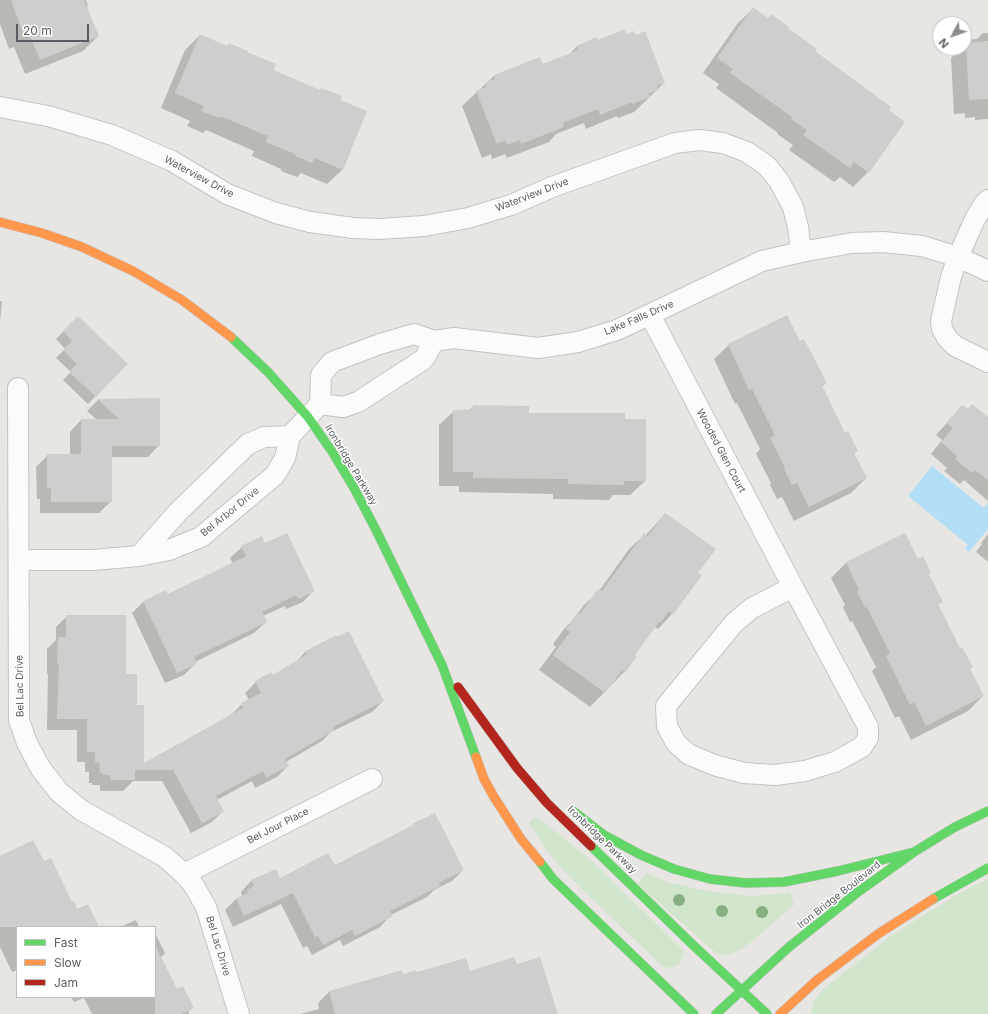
<!DOCTYPE html>
<html>
<head>
<meta charset="utf-8">
<style>
  body { margin:0 }
  #map { position:relative; width:988px; height:1014px; overflow:hidden; background:#e8e6e2; font-family:Inter,sans-serif }
  canvas { display:block }
  .legend { position:absolute; left:16px; top:926px; width:140px; height:72px; box-sizing:border-box; background:#fff; border:1px solid #bcbebf; margin:0; padding:5px 7px; list-style:none; font-size:12px; color:#585c60 }
  .legend li { display:flex; align-items:center; gap:8px; height:20px }
  .legend b { width:20px; border:1px solid #bcbebf }
  .north { position:absolute; left:932px; top:16px; width:40px; height:40px; box-sizing:border-box; background:#fff; border:1px solid #bcbebf; border-radius:50%; rotate:229deg; font-size:11px; font-weight:700; line-height:16px; text-align:center; color:#585c60 }
  .north::after { content:''; display:block; margin:auto; width:14px; height:18px; background:#8a8c8e; clip-path:polygon(50% 0,100% 100%,50% 72%,0 100%) }
  .scale { position:absolute; left:16px; top:24px; width:73px; height:18px; box-sizing:border-box; border:2px solid #585c60; border-top:0; padding-left:5px; font-size:12px; line-height:14px; white-space:nowrap; color:#585c60; -webkit-text-stroke:3px #fff; paint-order:stroke }
</style>
</head>
<body>
<div id="map">
<canvas width="988" height="1014"></canvas>
<ul class="legend">
<li><b style="height:5px;background:#63d668"></b>Fast</li>
<li><b style="height:5px;background:#ff974d"></b>Slow</li>
<li><b style="height:5px;background:#b3261e"></b>Jam</li>
</ul>
<div class="north">N</div>
<div class="scale">20 m</div>
</div>
<script>
const ctx = document.querySelector('canvas').getContext('2d');
ctx.lineJoin = 'round';
function fillPath(path, color) {
  ctx.fillStyle = color;
  ctx.fill(path, 'evenodd');
}
function poly(rows) {
  const path = new Path2D();
  for (const r of rows) {
    path.moveTo(r[0], r[1]);
    for (let i = 2; i < r.length; i += 2) path.lineTo(r[i], r[i + 1]);
  }
  return path;
}
function stroke(path, color, width, dash) {
  ctx.strokeStyle = color;
  ctx.lineWidth = width;
  ctx.lineCap = dash ? 'butt' : 'round';
  ctx.setLineDash(dash || []);
  ctx.stroke(path);
}
function drawText(font, color, halo, rows, align = 'center') {
  ctx.font = font + ' Inter,sans-serif';
  ctx.lineWidth = 3;
  ctx.setLineDash([]);
  ctx.textBaseline = 'middle';
  ctx.strokeStyle = halo;
  ctx.fillStyle = color;
  for (const [text, x, y, turn = 0] of rows) {
    ctx.save();
    ctx.translate(x, y);
    ctx.rotate((+turn || 0) * Math.PI / 180);
    ctx.textAlign = isNaN(turn) ? turn : align;
    if (halo) ctx.strokeText(text, 0, 0);
    ctx.fillText(text, 0, 0);
    ctx.restore();
  }
}
const green = poly([
  [536,818,540,819,592,861,684,951,680,963,676,966,668,968,661,965,568,876,549,853,529,823,532,819],
  [646,873,668,882,706,891,751,896,790,893,794,905,744,948,736,952,726,955,717,954,638,884],
  [988,879,988,1014,811,1014,813,1002,822,990,892,935,965,890]
]);
const water = poly([
  [932,466,984,508,988,503,988,529,969,552,965,549,968,545,908,496]
]);
const shadow = poly([
  [0,0,86,0,88,6,86,8,98,36,83,51,25,74,14,47,9,49,0,24],
  [753,9,767,19,771,15,888,111,868,172,853,187,840,177,834,182,789,150,793,145,777,134,778,133,716,88,719,84,703,73,738,23],
  [983,33,988,33,988,119,975,120,975,117,965,118,965,113,954,114,951,58,962,48,964,48,966,44,969,43,973,39,977,39],
  [200,35,226,47,229,44,246,53,272,70,342,170,327,184,301,173,297,177,281,171,281,169,252,156,254,151,206,130,203,133,187,126,190,121,161,108,185,50],
  [626,35,664,83,634,112,618,118,617,116,586,129,584,123,556,134,549,142,507,158,505,154,492,159,491,154,482,158,462,106,494,76,542,66,568,56,577,46],
  [0,301,2,301,0,321],
  [78,317,127,364,88,404,63,380,71,372,56,358,65,349,56,339],
  [799,342,825,383,822,387,845,434,857,450,854,454,866,478,851,493,794,521,782,497,777,499,770,485,771,483,756,454,760,449,737,403,735,404,714,359,729,345],
  [159,399,159,445,148,457,111,457,111,501,99,513,40,513,40,499,37,499,36,467,48,455,70,455,70,432,81,420,97,420,87,411,98,400],
  [474,406,528,414,624,420,645,481,630,495,613,495,609,500,553,499,553,494,459,492,459,486,439,486,439,425,454,411,469,410],
  [962,406,967,410,988,418,988,501,964,480,960,484,944,471,947,468,931,454,942,440,936,435],
  [665,514,697,573,672,614,658,629,655,627,634,655,624,672,590,707,539,670,556,647,553,644,564,629,572,621,584,605,599,591,629,549,644,535,645,536],
  [904,534,917,560,928,574,942,601,938,605,983,696,968,711,911,740,899,716,895,718,872,671,876,667,852,621,850,622,843,607,845,605,831,578,846,563],
  [988,534,988,562,976,552,982,544,981,543],
  [265,544,314,590,303,602,286,609,285,606,263,616,266,622,254,633,195,662,196,663,184,675,165,683,132,613,143,602,167,595,233,564,230,558,242,547],
  [67,616,125,675,136,706,143,765,231,716,231,715,242,704,249,700,245,693,256,682,272,676,295,663,306,651,336,636,383,701,372,712,331,732,322,741,286,762,288,766,277,777,255,788,252,781,217,800,223,811,212,822,191,833,162,781,133,781,123,791,100,791,100,785,92,785,92,783,89,783,89,772,85,772,85,762,77,762,77,730,47,730,48,674,47,674,47,649,56,640,56,627],
  [0,857,43,862,77,910,98,927,17,927,17,970,12,972,0,947],
  [334,867,463,870,452,881,434,890,427,897,391,915,380,927,343,946,340,940,312,955,307,946,303,948,281,904,233,927,225,910,236,899,242,896,241,892,252,880,280,879],
  [136,920,139,927,120,927],
  [155,935,156,935,165,953,160,958,177,990,193,1007,188,1012,189,1014,92,1014,84,998,74,1002,71,997,155,997],
  [516,965,557,1014,300,1014,319,1009,318,1003,329,992,402,975,417,973,469,973]
]);
const building = poly([
  [11,0,84,0,99,36,40,60,29,33,24,35],
  [753,7,768,18,771,14,789,27,788,28,817,49,815,51,891,107,889,110,905,122,869,173,854,162,850,168,803,135,807,130,791,119,792,117,730,73,733,69,717,58],
  [625,29,626,34,634,31,636,35,645,31,665,83,657,86,658,90,648,94,650,97,632,104,632,102,600,115,598,109,563,123,564,127,521,144,520,140,507,145,505,140,497,144,476,91,486,87,485,83,495,79,494,75,540,57,543,64,578,50,576,46,597,37,598,40],
  [200,34,227,46,229,43,248,51,247,52,276,64,274,70,320,90,321,88,342,96,341,100,367,111,343,170,315,158,312,163,295,156,295,154,266,142,268,136,220,116,219,118,201,111,204,106,175,93],
  [988,41,988,99,969,100,966,43],
  [787,315,800,341,804,339,827,383,822,385,845,433,848,431,858,451,854,453,867,478,809,507,797,483,792,485,784,469,785,468,770,438,775,435,752,389,749,390,728,344],
  [78,316,128,364,96,397,69,372,77,364,63,350,72,341,63,331],
  [160,398,160,446,112,446,112,502,51,502,51,488,47,488,47,454,81,454,81,419,119,419,97,399],
  [972,404,988,417,988,480,975,470,972,473,955,459,957,456,941,442,953,428,946,423,962,405,968,409],
  [473,405,529,406,529,413,625,413,625,419,646,419,646,481,624,481,624,485,568,484,568,479,473,478,473,472,453,472,453,410,473,409],
  [665,513,716,549,698,573,702,575,673,615,669,611,661,622,659,622,635,655,637,656,625,673,622,670,605,693,553,655,570,632,566,629,579,613,580,614,598,589,602,591,644,533,648,536],
  [287,533,315,591,298,599,296,595,262,612,267,622,194,657,197,664,177,673,143,601,166,590,168,594,246,556,241,546,262,536,265,543],
  [905,533,918,559,923,556,931,573,929,574,943,602,938,604,960,648,962,647,973,667,970,669,984,696,926,726,914,702,910,705,886,656,890,653,867,607,865,608,857,591,859,590,846,562],
  [66,615,126,615,126,674,137,674,137,705,144,705,144,763,243,708,241,703,261,693,255,681,271,672,273,675,307,654,306,651,336,635,337,637,349,631,384,701,333,727,335,730,285,759,289,766,266,778,263,771,216,796,224,812,202,823,173,770,135,770,135,780,110,780,110,775,103,775,103,773,100,773,99,762,95,762,95,752,87,752,87,719,57,719,59,664,57,664,58,637,66,637],
  [435,813,464,870,439,883,440,886,390,911,393,916,355,936,352,930,323,945,318,936,315,937,293,893,244,916,236,898,248,893,247,890,254,886,251,880,276,869,280,878,328,853,335,865,413,825,412,824],
  [33,840,44,861,51,858,72,902,74,901,77,909,88,904,99,927,0,927,0,856],
  [155,945,177,989,183,986,194,1008,181,1014,155,1014],
  [514,957,517,964,540,957,558,1014,335,1014,329,991,402,970,403,974,416,970,417,972,466,958,470,971]
]);
const street = poly([
  [0,107,48,116,112,135,172,161,227,194,276,213,310,222,353,228,379,229,424,226,468,218,511,205,552,187,675,143,699,140,723,143,747,152,767,166,779,181,793,207,798,227,801,252],
  [988,200,984,204,975,219,958,257,951,277,941,321,942,329,947,338,955,346,988,362],
  [650,315,793,587],
  [18,388,19,720,27,743,41,769,59,792,81,810,165,857,184,874,193,884,206,907,239,1014],
  [320,404,321,375,332,362,380,344,414,334,434,341],
  [139,556,178,512,248,444,264,437,290,436],
  [19,560,93,560,139,556,169,550,201,537,275,475,285,458,290,436,320,404,343,407,358,402,424,359,434,341,454,338,538,348,578,342,617,330,762,261,801,252,852,243,883,242,922,246,958,257,988,271],
  [793,587,868,727,868,738,862,747,835,762,821,766,805,771,775,775,744,773,714,765,688,754,676,743,667,726,666,706,734,623,752,608,793,587],
  [184,874,372,779]
]);
const fast = poly([
  [231,337,268,372,308,417,333,453,354,488,376,530,442,665,476,757],
  [573,811,604,835,641,855,674,869,710,879,746,883,784,882,838,871,914,852],
  [591,846,693,945,767,1014],
  [540,862,553,879,694,1014],
  [933,899,988,868],
  [716,1014,789,947,858,892,914,852,955,827,988,811]
]);
const slow = poly([
  [0,222,42,233,82,247,133,271,182,300,231,337],
  [476,757,484,779,494,797,521,839,540,862],
  [780,1014,817,980,878,934,933,899]
]);
const jam = poly([
  [458,687,517,768,547,803,591,846]
]);
const trees = [
  [679,900],
  [722,911],
  [762,912]
];
const streetNames = [
  ["Waterview Drive",199,177,28],
  ["Waterview Drive",532,195,-21],
  ["Lake Falls Drive",639,318,-23],
  ["Wooded Glen Court",721,451,62],
  ["Ironbridge Parkway",351,465,59],
  ["Bel Arbor Drive",230,512,-39],
  ["Bel Lac Drive",20,686,-91],
  ["Bel Jour Place",278,826,-27],
  ["Ironbridge Parkway",602,840,44],
  ["Iron Bridge Boulevard",839,895,-38],
  ["Bel Lac Drive",218,946,73]
];
fillPath(green, '#d1e5cc');
fillPath(water, '#b2dff6');
fillPath(shadow, '#0003');
fillPath(building, '#d0cecc');
stroke(street, '#c3c3c2', 22);
stroke(fast, '#c5c5c5', 10);
stroke(slow, '#c5c5c5', 10);
stroke(jam, '#c5c5c5', 10);
stroke(street, '#fcfbfb', 20);
stroke(fast, '#63d668', 9);
stroke(slow, '#ff974d', 9);
stroke(jam, '#b3261e', 9);
ctx.fillStyle = '#87b082';
for (const [x, y] of trees) {
  ctx.beginPath();
  ctx.arc(x, y, 6, 0, 2 * Math.PI);
  ctx.fill();
}
drawText('10px', '#585c60', '#fff', streetNames);
</script>
</body>
</html>
